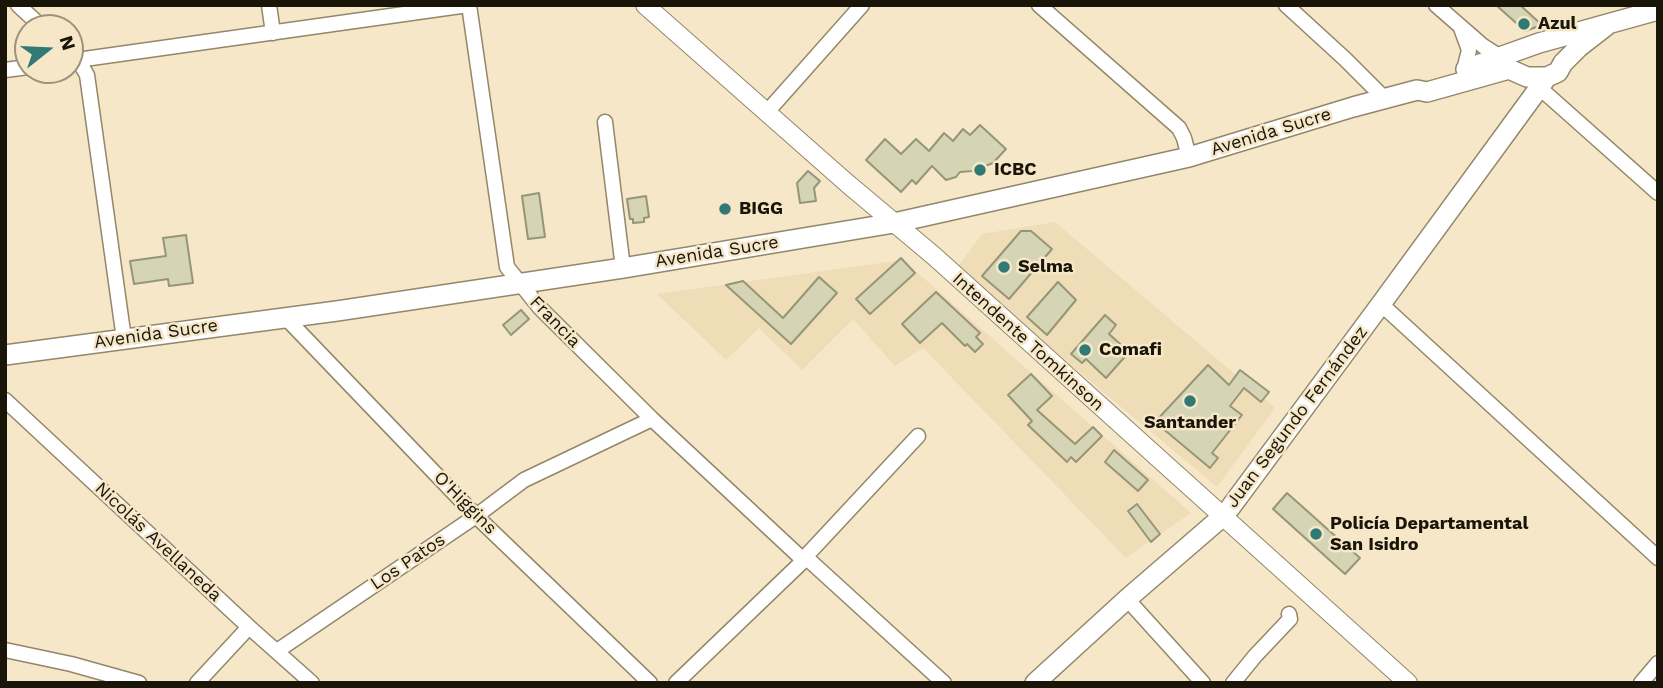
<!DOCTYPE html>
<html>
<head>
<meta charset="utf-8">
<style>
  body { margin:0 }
  #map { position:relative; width:1663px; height:688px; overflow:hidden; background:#f5e7c8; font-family:"Work Sans",sans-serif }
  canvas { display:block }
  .frame { position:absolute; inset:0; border:7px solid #191509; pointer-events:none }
  .north { position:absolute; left:14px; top:14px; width:70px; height:70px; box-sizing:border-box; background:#f5e7c8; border:2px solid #9d937c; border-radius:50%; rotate:72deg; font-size:19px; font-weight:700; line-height:28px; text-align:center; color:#191509 }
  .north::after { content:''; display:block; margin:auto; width:24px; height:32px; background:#317975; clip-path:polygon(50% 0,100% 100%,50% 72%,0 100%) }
</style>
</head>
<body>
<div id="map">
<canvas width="1663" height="688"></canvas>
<div class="frame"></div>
<div class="north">N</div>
</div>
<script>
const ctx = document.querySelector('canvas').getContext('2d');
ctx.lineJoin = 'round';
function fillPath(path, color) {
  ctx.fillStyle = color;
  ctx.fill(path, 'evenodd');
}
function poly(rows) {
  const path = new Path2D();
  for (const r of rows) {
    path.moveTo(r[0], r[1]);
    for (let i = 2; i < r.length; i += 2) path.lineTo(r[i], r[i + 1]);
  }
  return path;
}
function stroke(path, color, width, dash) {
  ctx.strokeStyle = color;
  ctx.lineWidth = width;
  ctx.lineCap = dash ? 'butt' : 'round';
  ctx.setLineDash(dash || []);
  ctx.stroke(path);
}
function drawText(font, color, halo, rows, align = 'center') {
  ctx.font = font + ' "Work Sans",sans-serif';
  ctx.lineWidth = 5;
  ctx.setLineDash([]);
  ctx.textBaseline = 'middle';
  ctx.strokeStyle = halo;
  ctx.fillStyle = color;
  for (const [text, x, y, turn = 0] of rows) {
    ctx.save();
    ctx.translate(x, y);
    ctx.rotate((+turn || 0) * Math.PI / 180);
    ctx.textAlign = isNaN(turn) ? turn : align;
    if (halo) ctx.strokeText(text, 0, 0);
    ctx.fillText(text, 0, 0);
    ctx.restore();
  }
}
const built = poly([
  [1055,222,1275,408,1217,487,956,269,982,234],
  [903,260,1191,513,1126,558,923,348,895,366,853,319,802,370,759,328,726,360,657,294]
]);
const building = poly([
  [1496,5,1520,5,1542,25,1525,31,1496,5],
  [980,125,1006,149,993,163,972,171,960,172,956,177,946,180,932,166,916,184,912,180,901,192,866,160,885,139,901,154,916,139,929,151,944,133,953,141,963,129,970,135,980,125],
  [808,171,820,181,814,188,816,201,800,203,797,183,808,171],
  [539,193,545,237,528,239,522,196,539,193],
  [646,196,649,217,644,218,644,222,633,223,633,219,630,219,627,199,646,196],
  [1021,231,1031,231,1052,249,1009,299,982,276,1021,231],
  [186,235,193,283,169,286,168,279,134,284,130,261,166,256,163,238,186,235],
  [901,258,915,273,870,314,856,299,901,258],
  [819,277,837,293,791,344,726,285,743,281,783,318,819,277],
  [1058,282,1076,300,1047,335,1027,317,1058,282],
  [936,292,980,333,976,337,983,344,975,352,967,344,965,346,942,323,920,343,902,324,936,292],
  [521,310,529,319,511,335,503,325,521,310],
  [1105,315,1116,325,1109,334,1129,352,1106,378,1086,359,1082,363,1071,354,1105,315],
  [1208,365,1229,385,1240,370,1269,392,1261,402,1244,388,1230,406,1242,415,1212,453,1218,458,1210,468,1155,422,1208,365],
  [1031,374,1052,396,1037,410,1075,444,1093,427,1102,436,1076,462,1071,457,1067,462,1028,425,1032,421,1008,395,1031,374],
  [1114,450,1148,480,1138,491,1105,462,1114,450],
  [1287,493,1360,558,1345,574,1273,509,1287,493],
  [1137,504,1160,534,1151,542,1128,511,1137,504]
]);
const minor = poly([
  [18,5,43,28],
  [269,5,273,33],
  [469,5,507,267,540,308,652,419,799,556],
  [1039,5,1179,128,1184,138,1189,157],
  [1286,5,1345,59,1385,99],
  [1436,5,1483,46,1500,57],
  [1461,28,1469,50,1464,70],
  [72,54,78,60,87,75,124,339],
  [70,61,468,5],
  [5,70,28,67],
  [1533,82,1658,193],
  [767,112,862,5],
  [605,122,623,268],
  [1381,304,1658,558],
  [286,318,476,516,650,683],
  [5,400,249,627,312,683],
  [808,554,918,436],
  [810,561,944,683],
  [1127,599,1203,683],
  [5,650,71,664,139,683],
  [277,651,476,516,524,480,652,419],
  [197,683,249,627],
  [676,683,801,563],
  [1233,683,1255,656,1290,619,1289,614],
  [1641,683,1658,663]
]);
const tertiary = poly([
  [645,5,848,184,934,256,1408,683]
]);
const secondary = poly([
  [1466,69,1539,43,1658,10],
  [5,355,337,311,623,268,894,223,1189,157,1353,107,1417,90,1427,92,1509,69,1527,77,1547,77,1558,72,1563,63,1579,47,1606,26],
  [1035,683,1127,599,1222,517,1230,508,1381,304,1547,77]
]);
const markers = [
  [1524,24,7,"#317975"],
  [980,170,7,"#317975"],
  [725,209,7,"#317975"],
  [1004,267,7,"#317975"],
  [1085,350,7,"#317975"],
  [1190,401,7,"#317975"],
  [1316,534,7,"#317975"]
];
const poiNames = [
  ["Azul",1538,24],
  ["ICBC",994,170],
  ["BIGG",739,209],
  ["Selma",1018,267],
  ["Comafi",1099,350],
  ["Santander",1190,423,"center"],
  ["Policía Departamental",1330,524],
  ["San Isidro",1330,545]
];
const streetNames = [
  ["Avenida Sucre",1271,132,-17],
  ["Avenida Sucre",717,252,-9],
  ["Francia",555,322,46],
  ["Avenida Sucre",156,334,-8],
  ["Intendente Tomkinson",1028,342,42],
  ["Juan Segundo Fernández",1297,417,-53],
  ["O'Higgins",465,503,45],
  ["Nicolás Avellaneda",158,542,43],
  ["Los Patos",408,562,-34]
];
fillPath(built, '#eeddb7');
fillPath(building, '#d5d5b5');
stroke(building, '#969677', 2);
stroke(minor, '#93876a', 17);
stroke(tertiary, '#93876a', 20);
stroke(secondary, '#93876a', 22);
stroke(minor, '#fff', 14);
stroke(tertiary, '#fff', 18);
stroke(secondary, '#fff', 19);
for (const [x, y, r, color] of markers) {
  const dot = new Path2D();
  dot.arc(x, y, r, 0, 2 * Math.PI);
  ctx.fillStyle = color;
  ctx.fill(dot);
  stroke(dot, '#f5e7c8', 2.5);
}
drawText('bold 18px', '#191509', '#f5e7c8', poiNames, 'left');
drawText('18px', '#191509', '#f5e7c8', streetNames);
</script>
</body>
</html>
